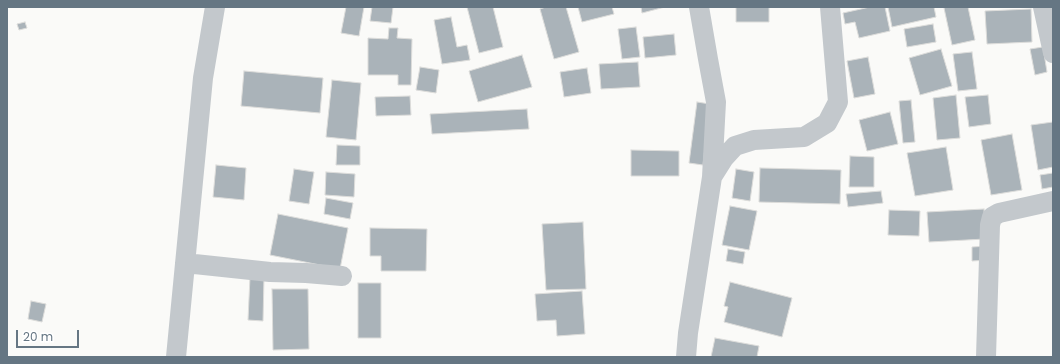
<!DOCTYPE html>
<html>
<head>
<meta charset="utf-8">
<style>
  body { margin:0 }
  #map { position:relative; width:1060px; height:364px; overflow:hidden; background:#fafaf8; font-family:Poppins,sans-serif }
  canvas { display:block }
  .frame { position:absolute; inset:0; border:8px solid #657683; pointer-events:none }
  .scale { position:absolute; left:16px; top:330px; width:63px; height:18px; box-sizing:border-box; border:2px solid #657683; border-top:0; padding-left:5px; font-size:12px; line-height:14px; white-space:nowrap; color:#657683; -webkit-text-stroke:3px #fff; paint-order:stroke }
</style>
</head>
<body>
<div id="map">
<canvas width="1060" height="364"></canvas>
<div class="frame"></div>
<div class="scale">20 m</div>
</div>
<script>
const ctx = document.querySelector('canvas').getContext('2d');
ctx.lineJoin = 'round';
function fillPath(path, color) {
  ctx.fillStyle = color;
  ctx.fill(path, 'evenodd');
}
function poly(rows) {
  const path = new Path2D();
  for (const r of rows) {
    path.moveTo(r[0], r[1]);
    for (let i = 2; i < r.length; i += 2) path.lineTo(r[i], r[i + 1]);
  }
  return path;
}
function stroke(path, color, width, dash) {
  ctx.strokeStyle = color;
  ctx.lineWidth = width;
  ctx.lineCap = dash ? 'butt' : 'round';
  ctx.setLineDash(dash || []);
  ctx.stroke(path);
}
const building = poly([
  [346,7,364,7,359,36,341,33,346,7],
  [372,7,393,7,391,23,370,21,372,7],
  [467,7,493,7,503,47,479,53,467,7],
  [546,7,566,7,579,52,554,59,540,9,546,7],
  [578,7,612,7,614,14,582,22,578,7],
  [641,7,665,7,642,13,641,7],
  [736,7,769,7,769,22,736,22,736,7],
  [870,7,885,7,890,31,859,38,855,22,845,24,843,13,870,7],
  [888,7,934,7,936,17,892,27,888,7],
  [946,7,968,7,975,40,952,45,944,8,946,7],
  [1031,9,1032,42,987,44,985,11,1031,9],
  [451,17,457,47,467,45,470,60,442,64,434,20,451,17],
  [25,22,27,28,19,30,17,24,25,22],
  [933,24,936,42,907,47,904,29,933,24],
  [636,27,640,57,622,59,618,29,636,27],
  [389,28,398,28,397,38,412,39,411,85,398,85,398,75,368,75,368,38,388,39,389,28],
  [674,34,676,55,645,58,643,37,674,34],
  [1043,47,1047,72,1035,75,1030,49,1043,47],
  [941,49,952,86,920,95,909,58,941,49],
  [972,52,977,89,958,91,953,54,972,52],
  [522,55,532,87,478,102,469,71,522,55],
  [868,57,875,94,854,98,847,61,868,57],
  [638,62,640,87,601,89,599,64,638,62],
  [420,67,439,70,436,93,416,90,420,67],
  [587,68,591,93,564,97,560,72,587,68],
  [244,71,323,78,320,113,241,106,244,71],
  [332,80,361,83,356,140,326,137,332,80],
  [956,95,960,138,937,140,933,98,956,95],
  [988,95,991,124,969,127,965,97,988,95],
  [410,96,411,115,376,116,375,97,410,96],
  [911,100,915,142,903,143,899,101,911,100],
  [697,102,710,104,703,165,689,163,697,102],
  [527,109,529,129,432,134,430,114,527,109],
  [890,112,898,144,867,151,859,120,890,112],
  [1053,122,1053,167,1038,170,1031,125,1053,122],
  [1012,134,1022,190,991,195,981,140,1012,134],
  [337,145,360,146,360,165,336,165,337,145],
  [946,147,953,190,915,196,907,153,946,147],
  [631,150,679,151,679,176,631,176,631,150],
  [850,156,874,157,874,187,849,187,850,156],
  [216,165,246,168,244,200,213,197,216,165],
  [760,168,841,170,840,204,759,202,760,168],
  [294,169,314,172,309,204,289,201,294,169],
  [736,169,754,172,750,201,732,198,736,169],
  [326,172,355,174,354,197,325,195,326,172],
  [1053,173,1053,187,1042,189,1040,175,1053,173],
  [881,191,883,203,848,207,846,194,881,191],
  [326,198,353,203,350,219,324,214,326,198],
  [730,206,757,211,749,250,722,245,730,206],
  [984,209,985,239,929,242,927,212,984,209],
  [889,210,920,211,919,236,888,235,889,210],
  [278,214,348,228,340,269,270,255,278,214],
  [583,222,586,289,546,290,542,224,583,222],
  [370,228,427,229,426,271,381,271,381,256,370,256,370,228],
  [988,246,989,260,972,261,972,247,988,246],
  [728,249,745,252,743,264,726,261,728,249],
  [250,277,264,277,263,321,248,320,250,277],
  [730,282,792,298,782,337,724,322,728,307,724,306,730,282],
  [358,283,381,283,381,338,358,338,358,283],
  [272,289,308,289,309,349,273,350,272,289],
  [582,291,585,334,557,336,556,320,537,321,535,294,582,291],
  [31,301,46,304,42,322,28,319,31,301],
  [715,338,759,346,757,357,711,357,715,338]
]);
const minor = poly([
  [1043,7,1053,53],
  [712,177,724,158,735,146,754,140,804,137,827,123,838,102,830,7],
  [185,263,270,272,306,273,342,276],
  [176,357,203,78,215,7],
  [686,357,688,333,712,177,716,102,708,59,699,7],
  [986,357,990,225,992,217,999,213,1053,201]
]);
fillPath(building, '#aab3b9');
stroke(building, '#dcdcda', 1);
stroke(minor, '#c3c8cc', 20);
</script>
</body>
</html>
